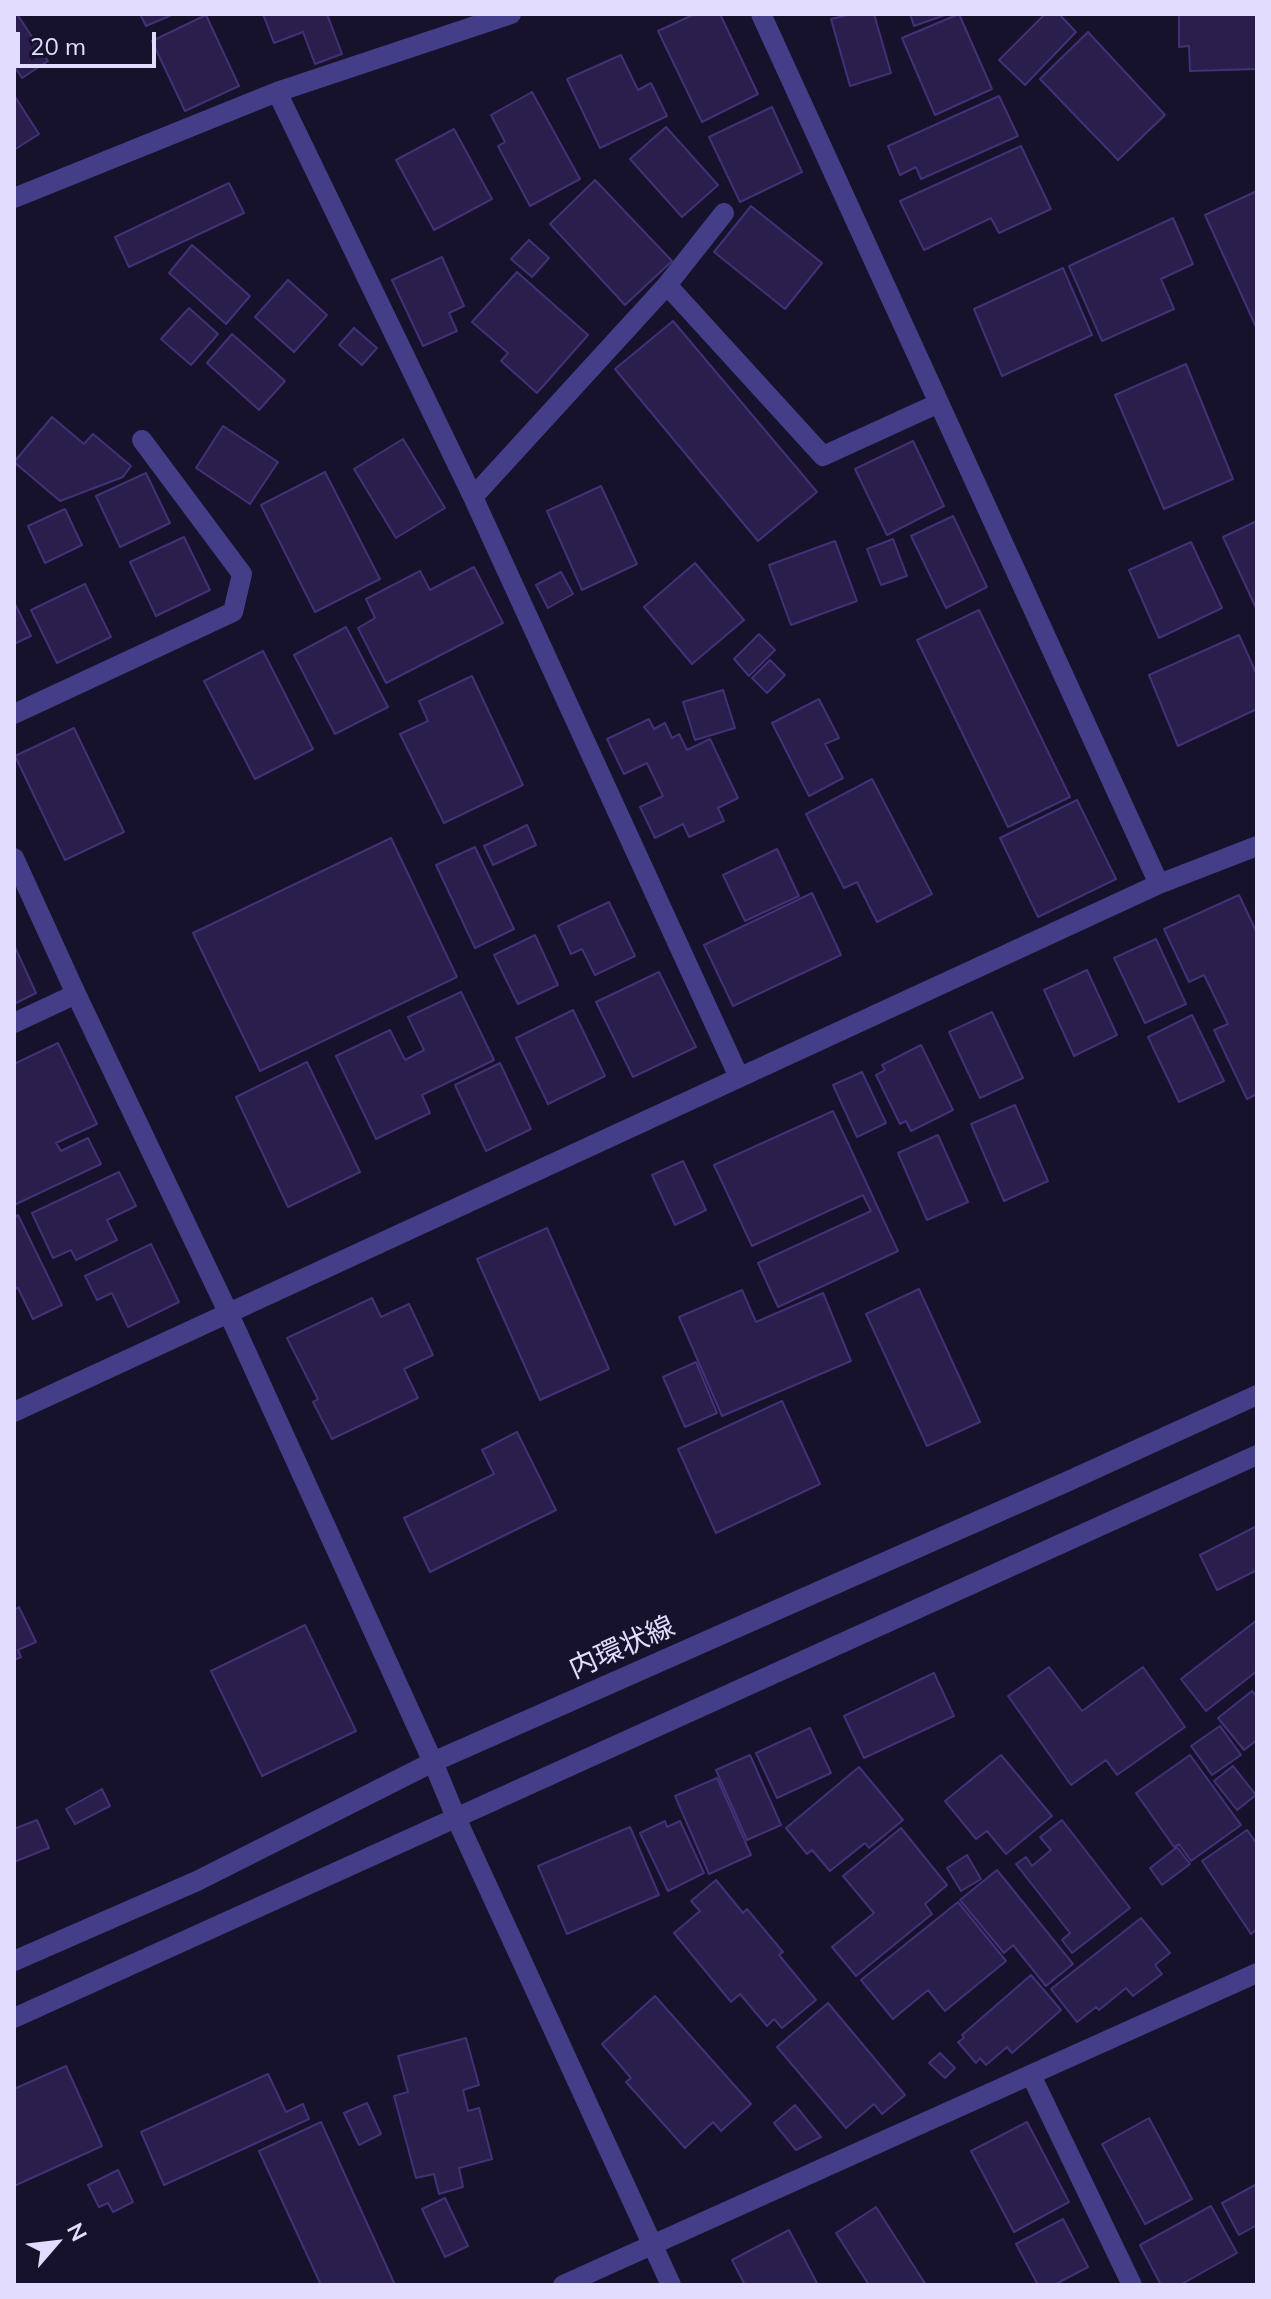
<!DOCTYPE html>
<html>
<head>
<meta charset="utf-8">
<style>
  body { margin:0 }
  #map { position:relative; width:1271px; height:2299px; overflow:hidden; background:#17122b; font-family:Mulish,sans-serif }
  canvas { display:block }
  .frame { position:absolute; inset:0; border:16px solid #e2ddfe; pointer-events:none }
  .north { position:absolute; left:16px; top:2203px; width:80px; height:80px; -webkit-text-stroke:6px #17122b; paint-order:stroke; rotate:62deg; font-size:22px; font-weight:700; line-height:32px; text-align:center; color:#e2ddfe }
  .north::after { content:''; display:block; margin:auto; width:28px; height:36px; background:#e2ddfe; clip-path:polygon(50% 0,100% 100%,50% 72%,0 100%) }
  .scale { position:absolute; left:16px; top:32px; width:140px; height:36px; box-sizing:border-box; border:4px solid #e2ddfe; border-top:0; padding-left:10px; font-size:24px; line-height:28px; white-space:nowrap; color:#e2ddfe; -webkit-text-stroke:6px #17122b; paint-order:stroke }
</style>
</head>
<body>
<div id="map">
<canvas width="1271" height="2299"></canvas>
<div class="frame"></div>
<div class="north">N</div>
<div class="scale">20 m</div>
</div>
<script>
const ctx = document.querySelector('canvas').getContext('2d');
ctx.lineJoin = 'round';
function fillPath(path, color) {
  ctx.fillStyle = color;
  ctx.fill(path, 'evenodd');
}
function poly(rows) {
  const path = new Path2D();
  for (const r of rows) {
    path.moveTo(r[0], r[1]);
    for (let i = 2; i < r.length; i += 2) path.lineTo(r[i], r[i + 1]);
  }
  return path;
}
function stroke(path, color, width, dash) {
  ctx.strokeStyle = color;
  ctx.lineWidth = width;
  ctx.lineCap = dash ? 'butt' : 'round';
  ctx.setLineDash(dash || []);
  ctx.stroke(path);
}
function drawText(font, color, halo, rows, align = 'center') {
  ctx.font = font + ' Mulish,"Noto Sans JP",sans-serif';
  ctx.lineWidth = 6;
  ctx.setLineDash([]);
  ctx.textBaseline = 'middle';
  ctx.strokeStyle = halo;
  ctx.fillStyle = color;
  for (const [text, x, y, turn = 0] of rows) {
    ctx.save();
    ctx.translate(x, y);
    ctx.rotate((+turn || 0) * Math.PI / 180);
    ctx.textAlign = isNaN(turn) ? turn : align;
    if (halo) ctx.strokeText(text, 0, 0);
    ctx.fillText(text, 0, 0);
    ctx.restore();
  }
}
const building = poly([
  [17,14,48,61,22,78,14,66,14,16,17,14],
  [140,14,174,14,146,26,140,14],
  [263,14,327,14,342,54,315,64,303,32,274,43,263,14],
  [695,14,720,14,758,94,702,122,658,31,695,14],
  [852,14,874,14,891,73,850,86,831,19,852,14],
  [910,14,948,14,914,26,910,14],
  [959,14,992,89,935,115,902,38,959,14],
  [1045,14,1059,14,1076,32,1025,85,999,60,1045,14],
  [1179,14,1257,14,1257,69,1190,71,1189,46,1179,47,1179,14],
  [206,15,239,86,185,111,152,41,206,15],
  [1088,32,1165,115,1118,160,1040,79,1088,32],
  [621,55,638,90,651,83,667,116,600,148,567,79,621,55],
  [532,92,580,179,530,206,498,146,505,142,491,115,532,92],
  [14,95,39,134,14,150,14,95],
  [999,96,1018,136,921,179,916,167,900,175,888,146,999,96],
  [772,107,802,172,740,202,709,137,772,107],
  [666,127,718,185,682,217,630,159,666,127],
  [454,129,492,199,434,230,396,160,454,129],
  [1021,146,1051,209,999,233,991,218,924,250,900,201,1021,146],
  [595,180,672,261,625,305,550,224,595,180],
  [229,183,244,213,129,267,115,237,229,183],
  [1257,191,1257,329,1205,215,1257,191],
  [751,206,822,263,785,309,714,252,751,206],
  [1173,218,1193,264,1161,279,1174,309,1102,341,1069,266,1173,218],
  [529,240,549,258,532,277,511,259,529,240],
  [192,245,250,296,226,324,169,273,192,245],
  [442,257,464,306,449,313,457,331,423,346,392,280,442,257],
  [1063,268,1092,335,1002,376,974,309,1063,268],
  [517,272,588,335,537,393,501,361,508,353,472,322,517,272],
  [288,280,327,315,294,352,255,317,288,280],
  [189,308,218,334,191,365,161,339,189,308],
  [673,321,817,492,758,541,615,369,673,321],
  [354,328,377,348,362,365,339,345,354,328],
  [232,334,285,381,259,410,207,363,232,334],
  [1186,364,1233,479,1164,509,1115,395,1186,364],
  [52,417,84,444,93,434,131,466,123,477,60,501,14,462,52,417],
  [223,426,278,462,250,504,196,468,223,426],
  [403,439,445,508,396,538,354,469,403,439],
  [913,441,944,506,887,535,855,469,913,441],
  [325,472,380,579,315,612,261,505,325,472],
  [146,473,170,523,120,547,96,496,146,473],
  [601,486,637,564,582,590,547,511,601,486],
  [65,509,82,545,45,563,28,526,65,509],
  [953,516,987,587,946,608,911,536,953,516],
  [1257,521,1257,610,1223,537,1257,521],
  [184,537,210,590,156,616,130,562,184,537],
  [893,539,907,576,881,585,867,549,893,539],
  [835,541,857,601,791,625,769,565,835,541],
  [1191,542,1222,608,1159,638,1129,570,1191,542],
  [695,563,744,620,692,664,644,607,695,563],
  [474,567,503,623,386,683,358,628,375,618,366,599,420,571,430,590,474,567],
  [561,572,573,594,548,608,536,585,561,572],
  [85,584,111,637,57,663,31,610,85,584],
  [14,602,31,636,14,644,14,602],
  [979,610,1070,797,1008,827,917,640,979,610],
  [346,627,388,707,335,734,294,655,346,627],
  [759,634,775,650,749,676,734,659,759,634],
  [1239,635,1257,675,1257,709,1178,746,1149,675,1239,635],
  [263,651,313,749,255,779,204,681,263,651],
  [770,660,785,675,767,693,752,678,770,660],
  [472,676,523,785,444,823,400,734,428,721,419,701,472,676],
  [723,690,735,728,695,740,683,702,723,690],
  [819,699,839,738,825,744,843,778,809,796,772,723,819,699],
  [649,719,654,729,665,723,672,738,679,734,687,750,710,739,738,798,718,808,724,821,689,837,683,824,655,838,640,807,663,796,647,763,624,774,607,739,649,719],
  [74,728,124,832,65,860,15,756,74,728],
  [872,779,932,894,877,922,857,882,844,888,806,814,872,779],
  [1077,800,1116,879,1038,917,1000,838,1077,800],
  [527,825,536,845,493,865,484,846,527,825],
  [391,838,457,977,260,1071,193,933,391,838],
  [475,847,514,929,475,948,436,865,475,847],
  [777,849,799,896,745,921,723,875,777,849],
  [812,893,841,955,733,1006,704,945,812,893],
  [1239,895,1257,933,1257,1094,1247,1099,1214,1030,1228,1024,1204,975,1189,982,1164,929,1239,895],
  [609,902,635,956,595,975,582,949,571,954,558,926,609,902],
  [535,935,558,985,518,1004,494,955,535,935],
  [1156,939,1186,1004,1145,1023,1114,958,1156,939],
  [14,945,36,993,14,1004,14,945],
  [1087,970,1117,1035,1074,1056,1044,990,1087,970],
  [659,972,696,1047,633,1077,596,1002,659,972],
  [461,992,494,1060,422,1095,430,1113,376,1139,336,1056,390,1030,405,1060,424,1050,408,1017,461,992],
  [573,1010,605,1076,548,1104,516,1038,573,1010],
  [992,1012,1023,1078,980,1098,949,1032,992,1012],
  [1192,1015,1224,1081,1179,1102,1148,1037,1192,1015],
  [58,1043,97,1124,56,1143,61,1151,88,1138,101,1164,14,1205,14,1064,58,1043],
  [921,1045,953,1110,911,1131,906,1121,900,1124,876,1075,885,1070,882,1065,921,1045],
  [307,1062,360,1172,288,1207,236,1097,307,1062],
  [500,1063,531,1129,486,1151,455,1085,500,1063],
  [862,1072,886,1123,857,1137,833,1085,862,1072],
  [1015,1105,1048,1181,1004,1201,971,1124,1015,1105],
  [833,1111,898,1251,778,1307,758,1263,871,1211,863,1195,752,1246,714,1165,833,1111],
  [938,1135,968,1202,927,1220,898,1153,938,1135],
  [683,1161,706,1210,675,1225,652,1175,683,1161],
  [119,1172,136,1206,107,1220,117,1240,76,1260,71,1250,53,1258,32,1213,119,1172],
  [18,1215,62,1305,33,1319,18,1288,14,1289,14,1217,18,1215],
  [547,1228,609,1369,540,1400,477,1259,547,1228],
  [151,1244,179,1302,128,1327,112,1293,97,1300,85,1276,151,1244],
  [919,1289,980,1422,927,1446,866,1314,919,1289],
  [742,1290,756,1322,823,1293,851,1361,722,1416,679,1317,742,1290],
  [372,1298,381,1317,409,1304,433,1355,404,1369,418,1398,332,1439,313,1402,318,1399,287,1338,372,1298],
  [696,1362,717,1413,685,1427,663,1377,696,1362],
  [782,1401,820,1484,716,1533,678,1449,782,1401],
  [517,1432,556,1510,430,1572,404,1518,494,1474,482,1450,517,1432],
  [1257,1526,1257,1570,1217,1590,1200,1555,1257,1526],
  [19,1607,36,1642,18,1650,21,1657,14,1660,14,1610,19,1607],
  [1257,1620,1257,1671,1206,1711,1181,1679,1257,1620],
  [305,1625,356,1731,262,1776,211,1671,305,1625],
  [1049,1667,1082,1711,1143,1667,1185,1727,1117,1775,1106,1760,1071,1785,1008,1696,1049,1667],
  [934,1673,954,1716,864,1758,844,1716,934,1673],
  [1252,1691,1257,1697,1257,1740,1244,1750,1218,1718,1252,1691],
  [1220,1726,1241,1755,1212,1775,1191,1746,1220,1726],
  [810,1728,831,1773,777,1798,756,1753,810,1728],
  [750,1755,781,1825,747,1840,716,1770,750,1755],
  [1001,1755,1052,1816,1006,1854,987,1831,976,1839,945,1801,1001,1755],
  [1190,1755,1241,1825,1191,1861,1179,1844,1174,1847,1136,1793,1190,1755],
  [1233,1766,1256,1795,1237,1810,1214,1781,1233,1766],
  [859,1767,903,1820,869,1848,865,1843,830,1871,812,1850,807,1854,786,1828,859,1767],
  [717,1778,751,1855,709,1874,675,1796,717,1778],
  [102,1789,110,1806,75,1824,66,1809,102,1789],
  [37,1820,49,1848,14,1862,14,1829,37,1820],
  [1062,1820,1130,1908,1072,1953,1062,1940,1070,1933,1016,1864,1026,1857,1032,1866,1051,1850,1040,1837,1062,1820],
  [665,1821,667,1827,680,1821,704,1873,668,1891,640,1833,665,1821],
  [630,1827,659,1895,567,1934,538,1866,630,1827],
  [901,1828,947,1885,925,1904,932,1914,856,1976,832,1947,874,1913,843,1876,901,1828],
  [1247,1830,1257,1844,1257,1929,1251,1934,1202,1861,1247,1830],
  [1177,1847,1190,1864,1162,1885,1150,1868,1177,1847],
  [967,1855,981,1879,961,1891,947,1868,967,1855],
  [997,1870,1073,1964,1046,1986,1013,1945,1004,1953,960,1900,997,1870],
  [716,1880,743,1913,747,1909,783,1952,779,1955,816,2000,782,2028,774,2019,767,2026,740,1994,731,2002,674,1933,700,1911,691,1901,716,1880],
  [958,1902,1006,1961,945,2011,928,1990,893,2019,861,1980,958,1902],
  [1141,1918,1170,1953,1155,1965,1162,1974,1133,1996,1126,1988,1099,2010,1096,2007,1077,2022,1051,1989,1141,1918],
  [1031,1975,1061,2010,1012,2053,1007,2047,986,2065,980,2058,976,2063,958,2042,964,2038,962,2035,1031,1975],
  [655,1996,751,2104,721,2131,713,2122,685,2148,626,2082,631,2078,602,2044,655,1996],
  [828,2003,905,2095,882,2114,874,2104,846,2128,777,2047,828,2003],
  [466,2038,479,2085,463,2090,468,2111,479,2108,492,2159,459,2168,463,2187,439,2194,434,2174,416,2178,394,2096,408,2092,398,2056,466,2038],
  [940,2053,955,2068,945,2078,929,2063,940,2053],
  [66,2066,102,2146,14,2186,14,2089,66,2066],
  [268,2074,286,2112,303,2104,309,2119,164,2185,141,2132,268,2074],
  [367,2103,381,2134,359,2145,344,2113,367,2103],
  [795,2105,821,2137,796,2150,774,2123,795,2105],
  [1149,2118,1192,2199,1145,2224,1102,2144,1149,2118],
  [321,2122,395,2285,321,2285,259,2151,321,2122],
  [1027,2122,1069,2202,1014,2232,971,2151,1027,2122],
  [118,2170,133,2202,113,2212,108,2203,99,2207,88,2185,118,2170],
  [1257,2184,1257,2225,1239,2235,1222,2203,1257,2184],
  [445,2198,468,2246,445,2257,422,2209,445,2198],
  [1211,2206,1237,2253,1180,2285,1161,2285,1140,2245,1211,2206],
  [876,2207,926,2285,869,2285,836,2233,876,2207],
  [1063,2219,1088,2267,1054,2285,1038,2285,1016,2244,1063,2219],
  [789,2230,818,2285,745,2285,732,2260,789,2230]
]);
const minor = poly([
  [761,14,1159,884],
  [277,92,473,497,739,1077],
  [14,198,277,92,511,14],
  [667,285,823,456,939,403],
  [473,497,667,285,724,213],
  [14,714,233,612,242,574,142,440],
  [14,858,76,994,228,1312,433,1762,457,1820,671,2285],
  [14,1023,76,994],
  [14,1412,1159,884,1257,846],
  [1031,2075,1132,2285],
  [563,2285,1257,1973]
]);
const tertiary = poly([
  [14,1961,197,1881,433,1762,1064,1483,1257,1395],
  [14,2018,1257,1455]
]);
const streetNames = [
  ["内環状線",622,1648,-24]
];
fillPath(building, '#291e4c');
stroke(building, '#423177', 2);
stroke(minor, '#443e89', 20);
stroke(tertiary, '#443e89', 20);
drawText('28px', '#e2ddfe', '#17122b', streetNames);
</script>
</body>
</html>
